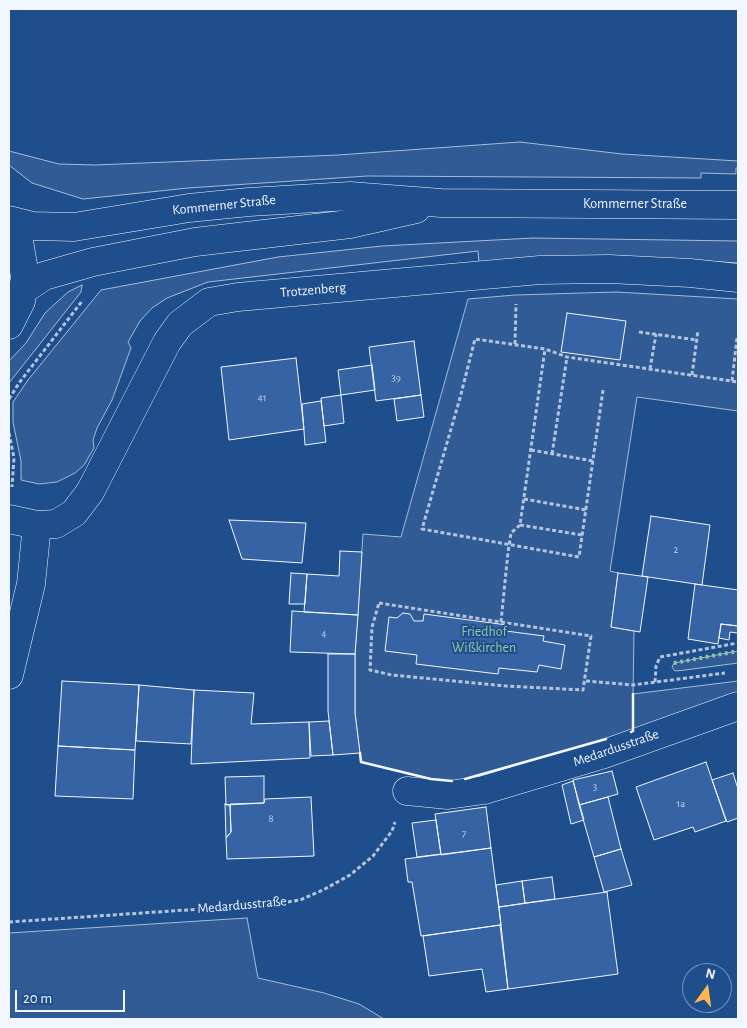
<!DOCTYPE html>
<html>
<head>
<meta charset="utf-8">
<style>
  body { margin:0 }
  #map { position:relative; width:747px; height:1028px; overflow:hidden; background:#1f4e8c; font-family:"Alegreya Sans",sans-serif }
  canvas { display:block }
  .frame { position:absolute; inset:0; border:10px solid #f2f6ff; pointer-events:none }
  .north { position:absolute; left:682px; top:963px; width:50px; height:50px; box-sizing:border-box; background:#1f4e8c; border:1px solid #7391ba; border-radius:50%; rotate:14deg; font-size:14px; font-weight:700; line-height:20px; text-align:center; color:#f2f6ff }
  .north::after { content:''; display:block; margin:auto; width:18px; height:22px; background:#ffb74d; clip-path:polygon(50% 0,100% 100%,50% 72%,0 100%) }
  .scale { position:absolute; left:15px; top:990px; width:110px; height:22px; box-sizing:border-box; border:2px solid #f2f6ff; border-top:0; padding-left:6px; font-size:15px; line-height:18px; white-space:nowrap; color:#f2f6ff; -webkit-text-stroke:4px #1f4e8c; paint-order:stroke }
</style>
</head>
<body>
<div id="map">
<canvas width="747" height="1028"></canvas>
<div class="frame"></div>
<div class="north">N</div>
<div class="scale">20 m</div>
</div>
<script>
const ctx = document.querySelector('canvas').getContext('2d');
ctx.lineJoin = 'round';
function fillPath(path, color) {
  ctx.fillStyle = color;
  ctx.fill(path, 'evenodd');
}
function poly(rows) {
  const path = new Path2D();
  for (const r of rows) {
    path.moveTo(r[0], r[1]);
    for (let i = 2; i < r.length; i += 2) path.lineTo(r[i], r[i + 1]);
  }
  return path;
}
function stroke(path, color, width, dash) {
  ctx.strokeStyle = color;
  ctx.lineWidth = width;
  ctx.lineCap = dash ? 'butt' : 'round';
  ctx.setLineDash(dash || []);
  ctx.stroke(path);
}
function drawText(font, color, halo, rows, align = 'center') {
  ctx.font = font + ' "Alegreya Sans",sans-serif';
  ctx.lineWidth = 4;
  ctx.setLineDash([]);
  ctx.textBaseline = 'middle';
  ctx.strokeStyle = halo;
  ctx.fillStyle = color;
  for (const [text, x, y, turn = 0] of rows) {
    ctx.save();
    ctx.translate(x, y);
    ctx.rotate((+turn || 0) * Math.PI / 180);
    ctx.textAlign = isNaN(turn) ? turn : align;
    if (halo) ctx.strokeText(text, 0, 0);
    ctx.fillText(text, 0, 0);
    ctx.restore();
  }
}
const green = poly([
  [520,142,622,154,738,161,738,168,736,168,736,174,701,173,701,178,367,176,188,188,83,199,32,183,9,165,9,151,59,164,95,165,338,155,520,142],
  [533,238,738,241,738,263,621,256,479,263,478,251,208,282,167,298,152,308,140,321,128,342,131,348,112,400,97,428,93,440,94,448,84,465,75,473,57,482,39,484,21,480,21,461,13,422,13,402,28,380,101,290,278,257,382,246,533,238],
  [82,285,81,292,9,383,9,361,26,343,45,313,68,292,82,285],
  [616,292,738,299,738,411,637,397,610,571,618,573,611,627,634,631,633,694,738,681,738,694,633,731,456,782,431,779,361,762,355,713,355,654,363,534,401,537,468,299,515,295,616,292],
  [738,651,738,663,685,670,675,671,672,667,674,663,738,651],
  [247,918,258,978,324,993,359,1004,384,1019,9,1019,9,933,247,918]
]);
const building = poly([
  [567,313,626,321,620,360,561,352,567,313],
  [414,341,421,395,376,401,369,347,414,341],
  [296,358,304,429,229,440,221,367,296,358],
  [372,365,375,390,341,395,338,370,372,365],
  [341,395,344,423,324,426,321,398,341,395],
  [421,395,424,417,397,421,394,399,421,395],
  [321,401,326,442,305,445,302,404,321,401],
  [651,516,710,525,702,585,642,576,651,516],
  [229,520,306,523,302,563,242,559,229,520],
  [340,551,362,552,358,615,304,612,307,574,339,576,340,551],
  [291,573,307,574,305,604,289,604,291,573],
  [618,573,648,577,640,632,611,627,618,573],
  [695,584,738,590,738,626,721,624,718,644,688,639,695,584],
  [292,611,358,615,355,654,290,652,292,611],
  [403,613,410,614,414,621,423,621,424,614,507,625,506,631,544,636,543,641,565,645,561,669,539,665,537,672,499,668,498,674,416,664,417,655,385,651,389,617,397,618,403,613],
  [721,624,738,626,738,633,730,632,729,640,719,638,721,624],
  [328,654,355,654,355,713,360,753,333,755,328,711,328,654],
  [62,681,139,685,135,750,58,746,62,681],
  [139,685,194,690,191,744,136,741,139,685],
  [194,690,254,693,251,724,309,722,310,758,191,764,194,690],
  [329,721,333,755,311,756,309,722,329,721],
  [58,746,135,750,133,799,55,796,58,746],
  [706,762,726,821,695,832,693,827,654,840,636,787,706,762],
  [612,771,618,794,579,805,573,780,612,771],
  [733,773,738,789,738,818,727,822,712,780,733,773],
  [264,776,264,803,226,805,225,777,264,776],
  [573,781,584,820,571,824,562,785,573,781],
  [311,797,314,856,227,859,226,838,231,832,230,804,264,803,265,799,311,797],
  [608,797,621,849,594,857,579,805,608,797],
  [225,804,230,805,231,832,226,838,225,804],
  [486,807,491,848,441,855,435,814,486,807],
  [436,820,441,854,417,857,412,823,436,820],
  [491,848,501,925,421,936,412,882,408,882,405,859,491,848],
  [621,849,632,885,604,892,594,857,621,849],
  [552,877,555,899,525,903,522,881,552,877],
  [522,881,525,903,499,907,496,885,522,881],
  [607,892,618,974,508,989,499,907,607,892],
  [500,925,508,989,486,992,482,969,429,976,423,936,500,925]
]);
const path = poly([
  [639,332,697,340],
  [515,344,516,304],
  [650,369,656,334],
  [692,375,698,330],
  [732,381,737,338],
  [603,390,579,557,422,529,460,398,475,339,545,349,567,357,738,382],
  [9,399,19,383,83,300],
  [9,433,14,458,12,487],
  [531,450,593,461],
  [552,454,567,357],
  [524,499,586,510],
  [520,525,582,535],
  [379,603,591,636,583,690,506,686,392,675,370,670,372,627,379,603],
  [501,622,508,552,511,533,520,525,545,349],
  [586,681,633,685,725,673],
  [655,682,656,666,660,657,738,643],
  [9,922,275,904,300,900,323,890,350,875,373,856,392,831,395,822]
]);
const minor = poly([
  [9,519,37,525,56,524,74,513,90,492,167,342,180,324,209,302,238,297,540,270,609,269,690,273,738,278],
  [9,675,31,584,37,525],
  [407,791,448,795,484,790,604,754,738,706]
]);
const primary = poly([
  [9,220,33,226,74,227,189,208,249,202,350,196,441,203,738,205],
  [9,221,19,241,25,277,21,301,9,325],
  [23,290,44,276,93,262,195,242,350,224,416,209]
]);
const hedge = poly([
  [674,663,738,651]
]);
const wall = poly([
  [631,732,633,731,633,694],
  [360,753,361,762,431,779,452,781],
  [465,779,606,739]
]);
const numberNames = [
  ["39",396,378],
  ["41",262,398],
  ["2",676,550],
  ["4",324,634],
  ["3",595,787],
  ["1a",681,804],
  ["8",271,819],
  ["7",464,834]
];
const streetNames = [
  ["Kommerner Straße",635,204],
  ["Kommerner Straße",224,205,-6],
  ["Trotzenberg",313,290,-5],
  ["Medardusstraße",616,748,-19],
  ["Medardusstraße",242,905,-5]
];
const parkNames = [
  ["Friedhof",484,632],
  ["Wißkirchen",484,648]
];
fillPath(green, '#305b95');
stroke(green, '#a8bbd7', 1);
fillPath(building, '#3563a3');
stroke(building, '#f2f6ff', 1);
stroke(minor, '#f2f6ff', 29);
stroke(primary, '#f2f6ff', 29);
stroke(path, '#b3c4dc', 3, [4, 2.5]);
stroke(minor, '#1f4e8c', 28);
stroke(primary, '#1f4e8c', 28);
stroke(hedge, '#97c8a6', 4, [2.5, 4]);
stroke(wall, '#f2f6ff', 2.5);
drawText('11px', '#c3d1e8', null, numberNames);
drawText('14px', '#f2f6ff', '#1f4e8c', streetNames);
drawText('14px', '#97c8a6', '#1f4e8c', parkNames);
</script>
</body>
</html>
